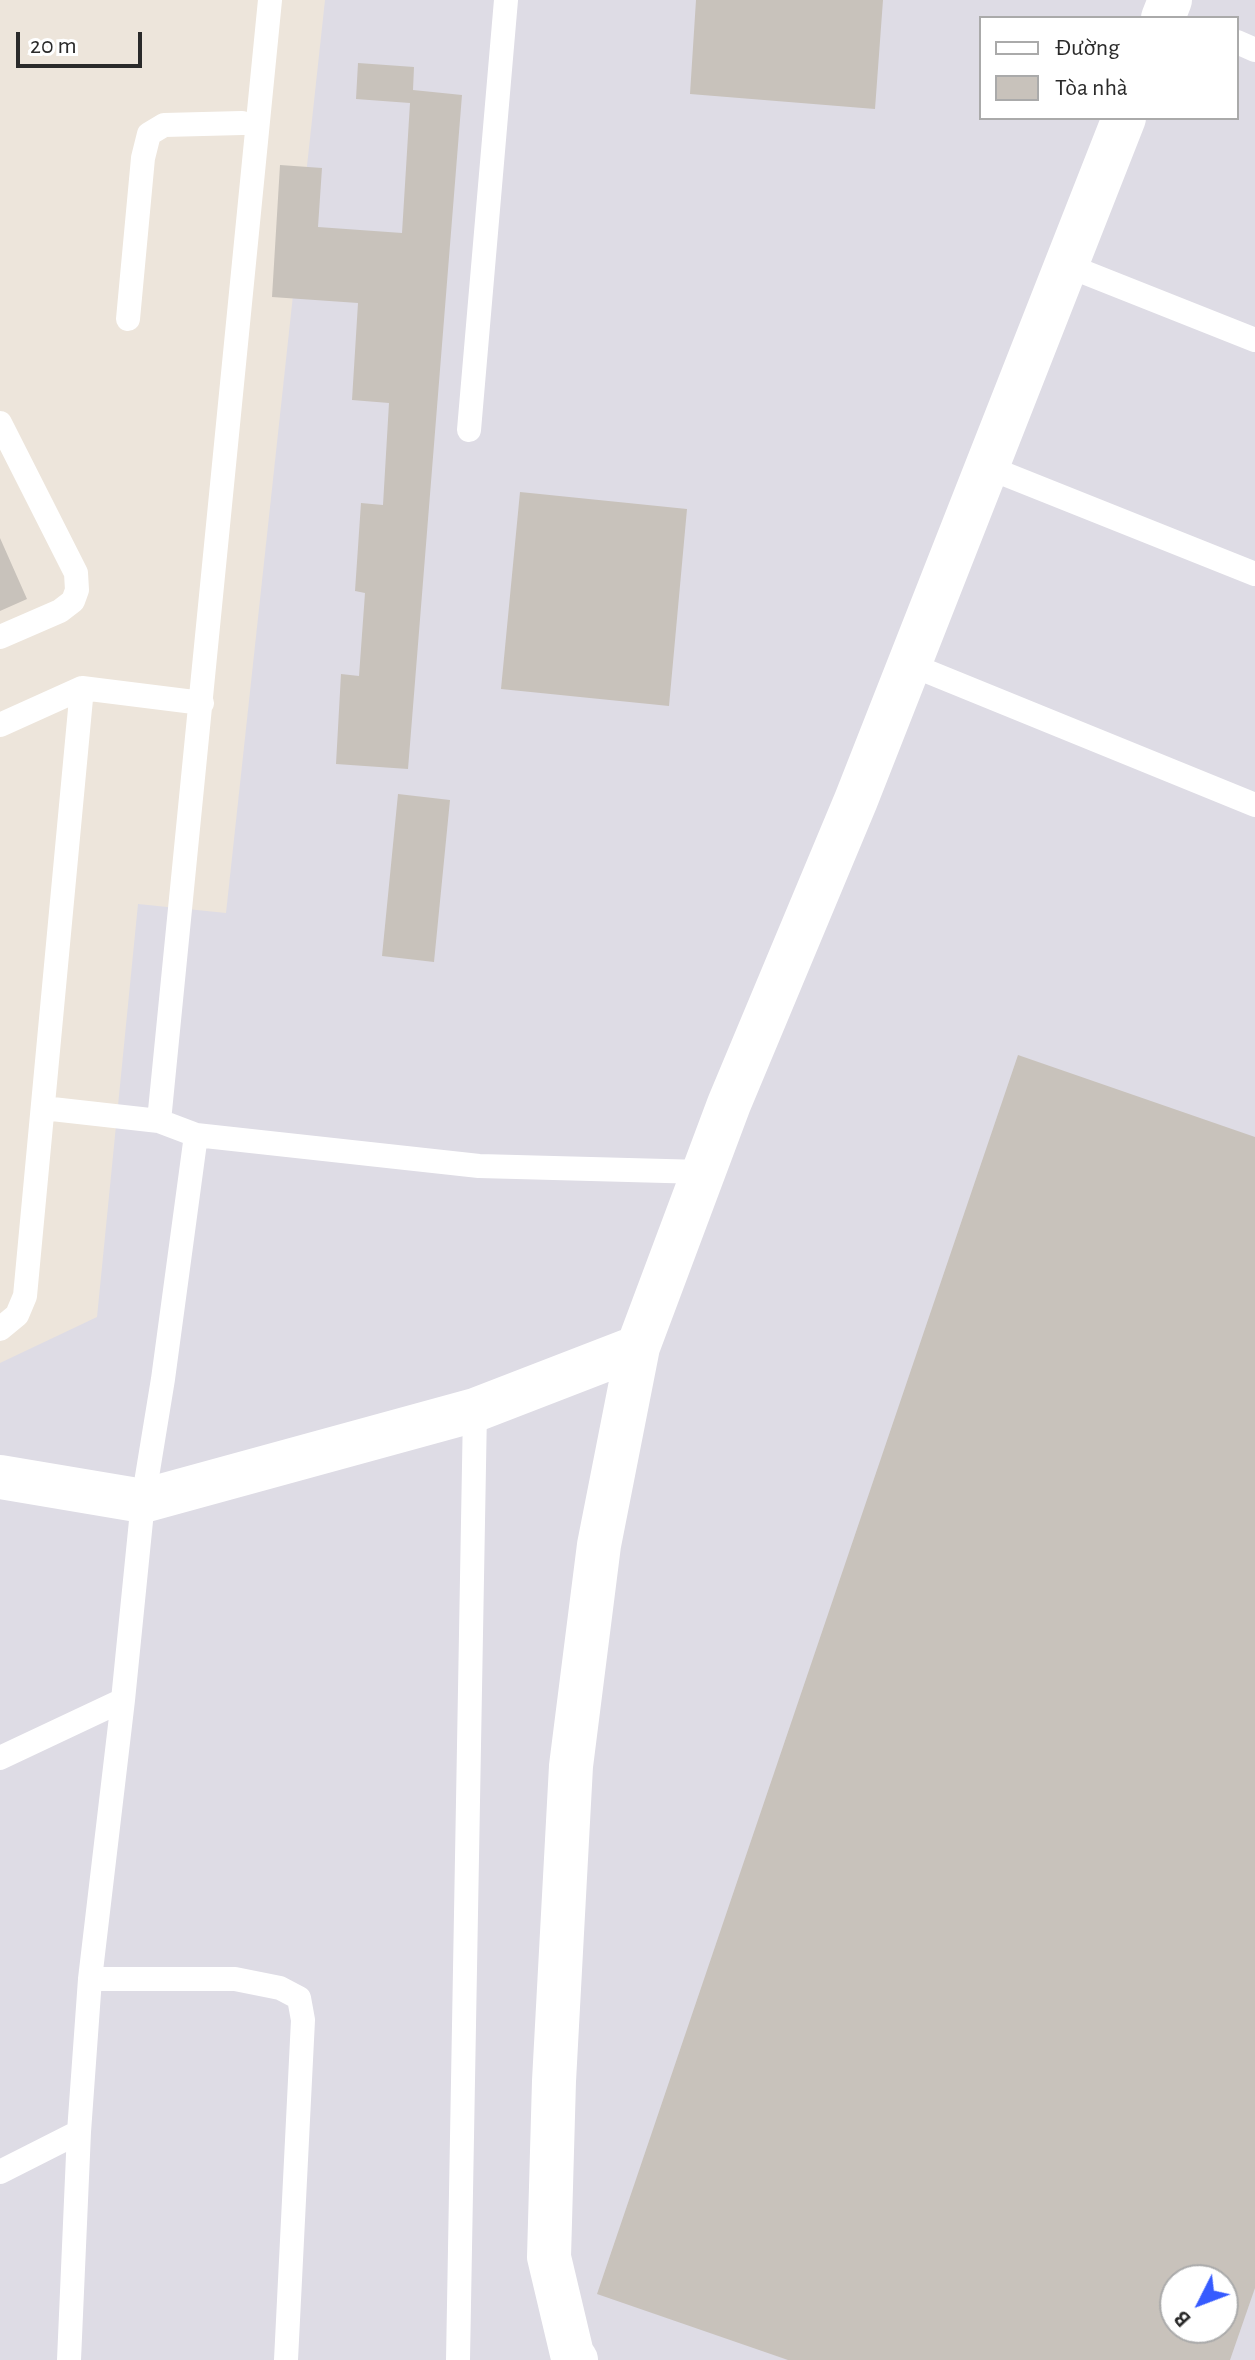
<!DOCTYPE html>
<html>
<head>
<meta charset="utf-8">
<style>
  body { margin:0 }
  #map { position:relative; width:1255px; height:2360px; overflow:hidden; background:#ede5db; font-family:"Alegreya Sans",sans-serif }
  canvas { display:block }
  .legend { position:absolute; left:979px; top:16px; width:260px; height:104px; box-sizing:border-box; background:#fff; border:2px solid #aaa; margin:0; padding:10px 14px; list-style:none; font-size:24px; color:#2a2a2a }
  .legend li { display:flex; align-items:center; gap:16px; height:40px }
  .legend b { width:40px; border:2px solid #aaa }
  .north { position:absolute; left:1159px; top:2264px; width:80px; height:80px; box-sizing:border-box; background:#fff; border:2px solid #aaa; border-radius:50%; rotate:228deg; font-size:22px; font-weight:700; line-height:32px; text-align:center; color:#2a2a2a }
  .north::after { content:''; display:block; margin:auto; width:28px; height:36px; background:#365bff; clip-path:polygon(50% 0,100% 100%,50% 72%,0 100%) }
  .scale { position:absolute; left:16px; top:32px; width:126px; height:36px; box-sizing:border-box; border:4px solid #2a2a2a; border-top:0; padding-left:10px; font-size:24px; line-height:28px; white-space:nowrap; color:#2a2a2a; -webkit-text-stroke:6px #fff; paint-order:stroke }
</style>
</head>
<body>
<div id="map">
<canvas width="1255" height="2360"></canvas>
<ul class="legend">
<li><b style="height:10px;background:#fff"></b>Đường</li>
<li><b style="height:22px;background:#c8c2bb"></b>Tòa nhà</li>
</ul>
<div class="north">B</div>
<div class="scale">20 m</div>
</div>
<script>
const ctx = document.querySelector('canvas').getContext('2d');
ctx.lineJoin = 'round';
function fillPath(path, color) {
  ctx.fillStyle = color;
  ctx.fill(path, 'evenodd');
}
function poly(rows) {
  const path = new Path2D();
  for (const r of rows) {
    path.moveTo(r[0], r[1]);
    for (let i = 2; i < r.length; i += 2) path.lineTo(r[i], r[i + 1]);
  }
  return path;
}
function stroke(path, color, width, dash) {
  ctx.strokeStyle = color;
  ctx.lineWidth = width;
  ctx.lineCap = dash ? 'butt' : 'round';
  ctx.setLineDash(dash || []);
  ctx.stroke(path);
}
const industrial = poly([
  [325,0,1255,0,1255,2360,0,2360,0,1363,97,1317,138,904,226,913],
  [981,18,1237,18,1237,118,981,118],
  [1175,2280,1223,2280,1223,2328,1175,2328]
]);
const building = poly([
  [696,0,883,0,875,109,690,94],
  [358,63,414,67,413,90,462,95,408,769,336,764,341,674,359,676,365,593,355,591,361,503,383,505,389,403,352,400,358,303,272,297,280,165,322,168,318,227,402,233,410,103,356,99],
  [520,492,687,509,669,706,501,689],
  [0,538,27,599,0,611],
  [398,794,450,800,434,962,382,956],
  [1018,1055,1255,1137,1255,2288,1230,2360,788,2360,597,2294],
  [1175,2280,1223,2280,1223,2328,1175,2328]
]);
const service = poly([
  [1237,42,1255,50],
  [1066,265,1255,340],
  [128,319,143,158,149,134,164,125,242,123],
  [0,423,76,573,77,590,73,601,60,611,0,637],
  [469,430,506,0],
  [987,467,1255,574],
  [909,664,1255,805],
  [82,688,202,703],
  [0,725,82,688,25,1296,17,1315,0,1329],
  [43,1108,159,1121,196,1135,479,1166,703,1172],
  [159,1121,270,0],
  [0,1758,123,1700],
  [90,1979,235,1979,280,1988,299,1998,303,2020,286,2360],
  [0,2172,79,2132],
  [69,2360,79,2132,90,1979,123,1700,143,1501,163,1379,196,1135],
  [458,2360,475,1410]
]);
const minor = poly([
  [1163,18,1170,0],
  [0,1477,143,1501,475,1410,638,1347],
  [576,2360,572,2354,549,2257,554,2081,571,1766,599,1545,638,1347,729,1104,856,800,1124,118]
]);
fillPath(industrial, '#dedce5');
fillPath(building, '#c8c2bb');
stroke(service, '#fff', 24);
stroke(minor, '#fff', 44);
</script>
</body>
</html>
